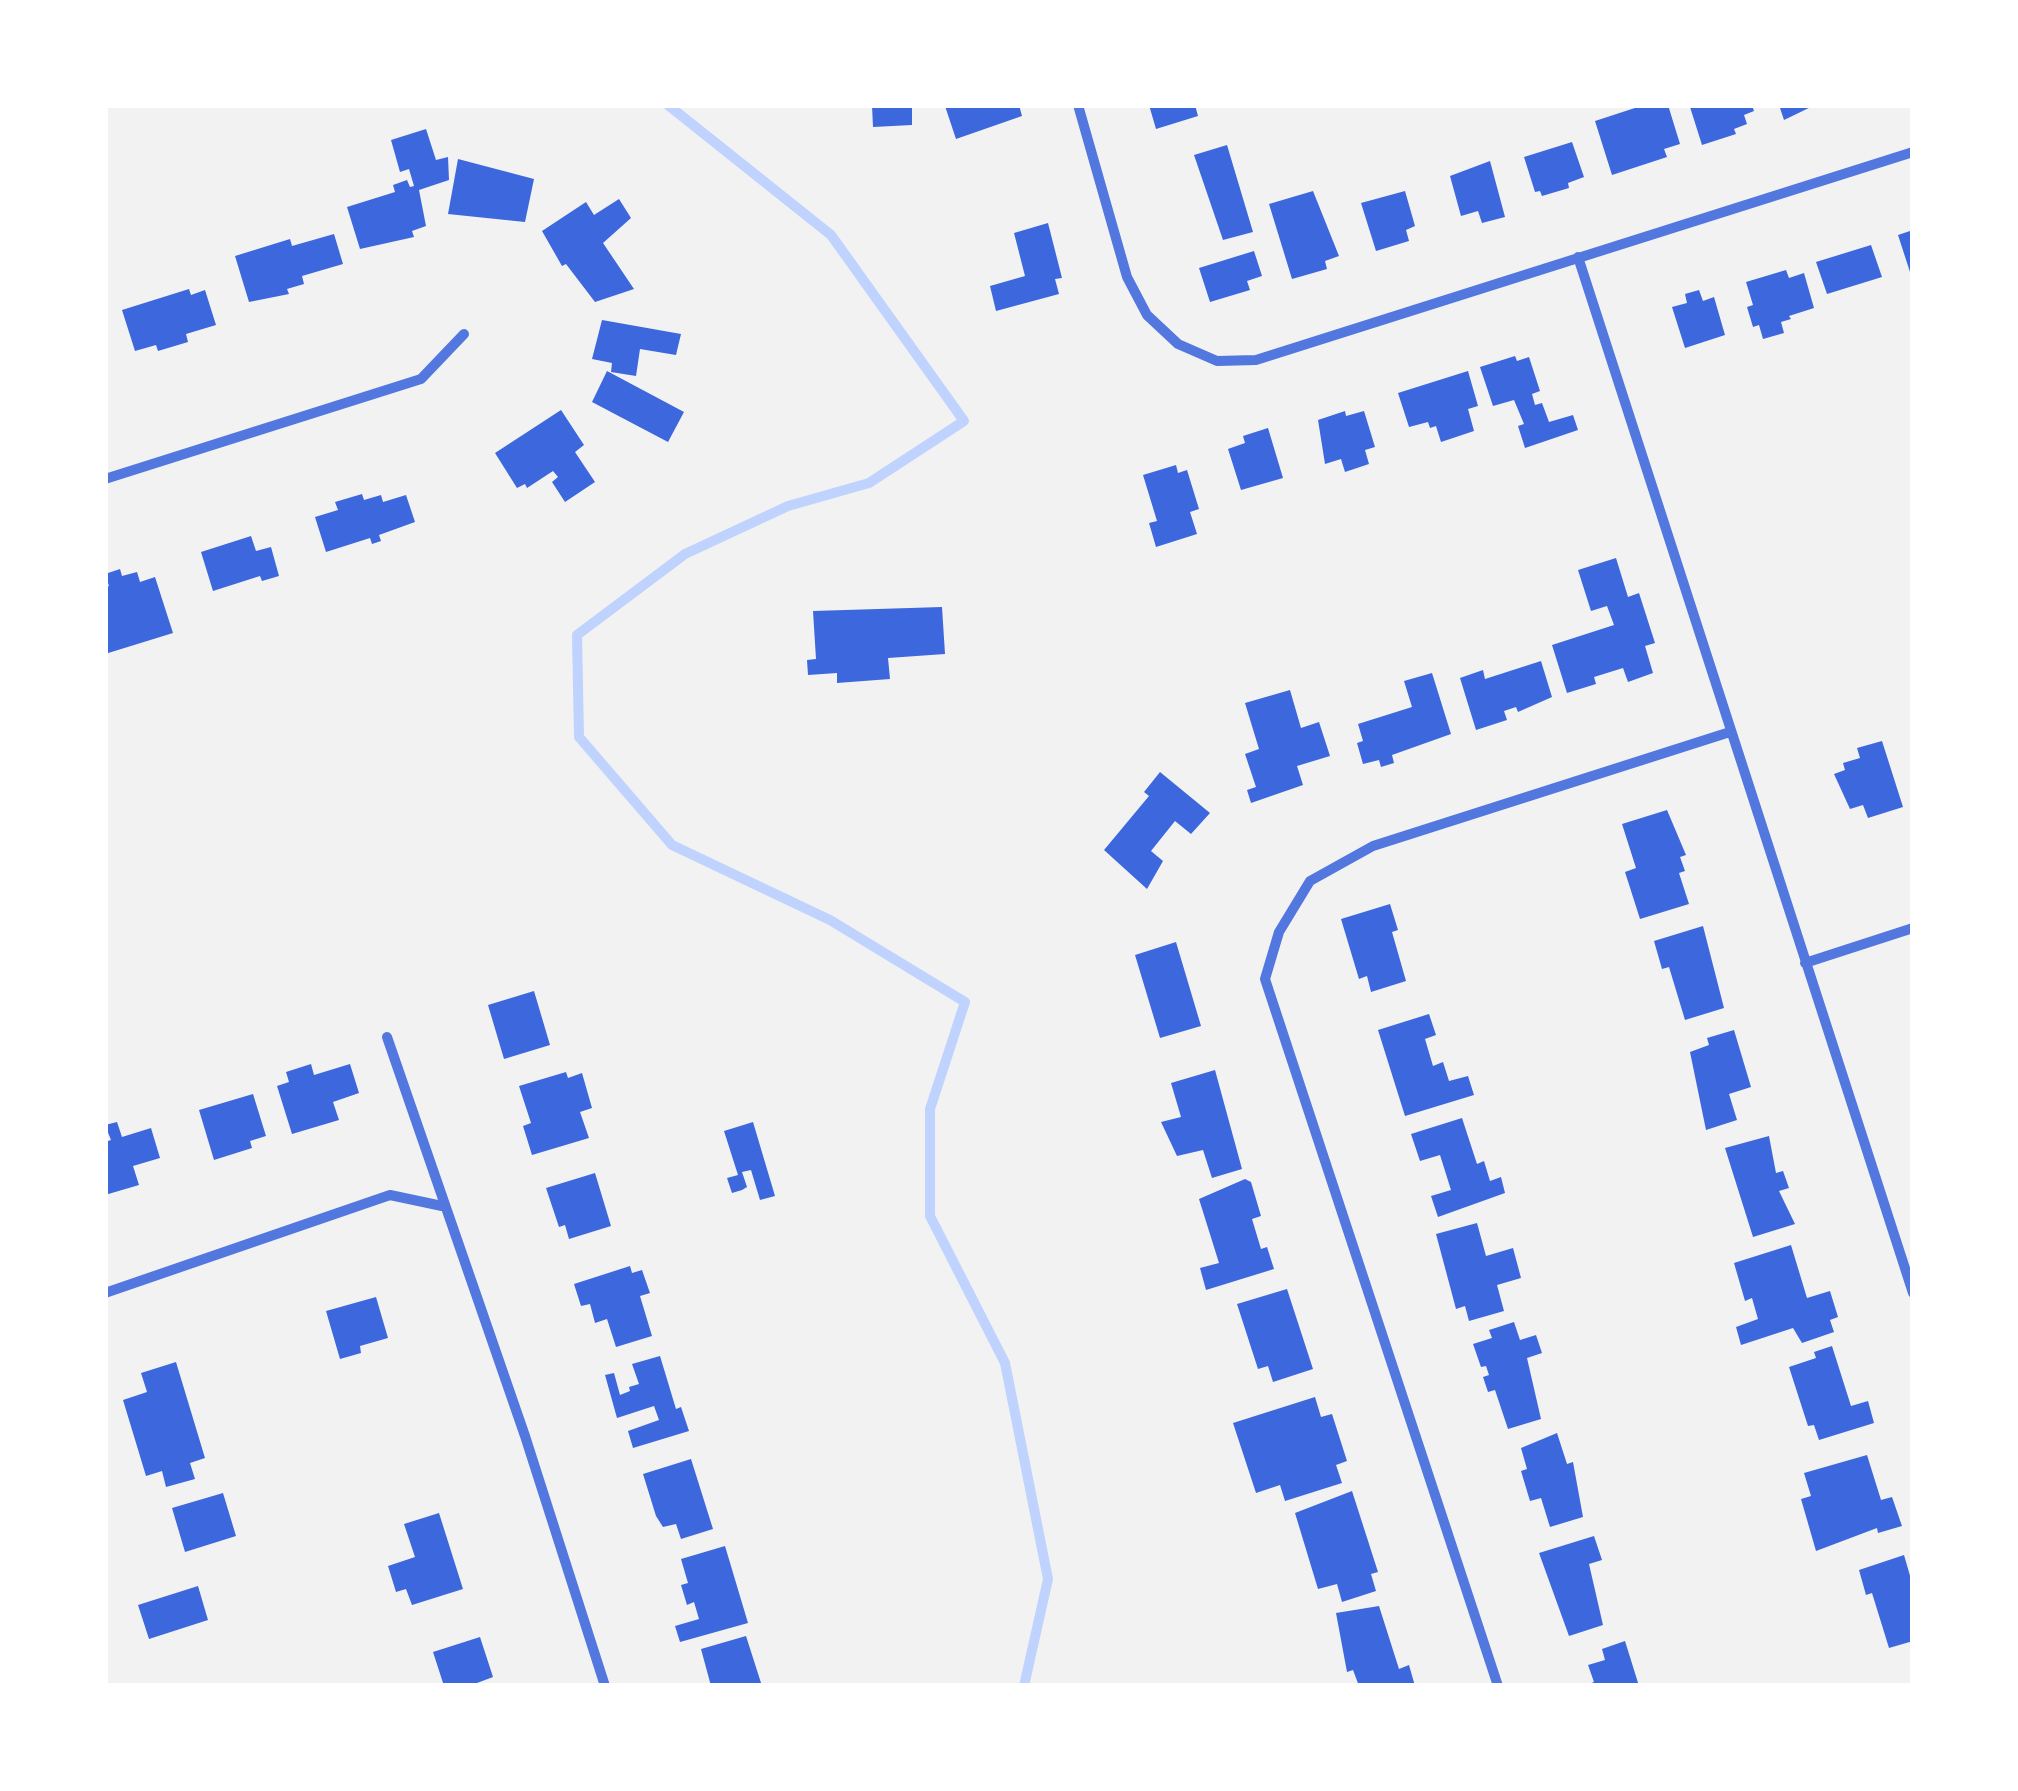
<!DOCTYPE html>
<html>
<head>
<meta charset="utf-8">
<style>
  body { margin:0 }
  #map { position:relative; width:2018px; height:1791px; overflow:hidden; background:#f2f2f2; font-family:Barlow,sans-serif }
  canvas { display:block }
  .frame { position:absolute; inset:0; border:108px solid #fff; pointer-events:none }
</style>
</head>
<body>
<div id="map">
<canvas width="2018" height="1791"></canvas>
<div class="frame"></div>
</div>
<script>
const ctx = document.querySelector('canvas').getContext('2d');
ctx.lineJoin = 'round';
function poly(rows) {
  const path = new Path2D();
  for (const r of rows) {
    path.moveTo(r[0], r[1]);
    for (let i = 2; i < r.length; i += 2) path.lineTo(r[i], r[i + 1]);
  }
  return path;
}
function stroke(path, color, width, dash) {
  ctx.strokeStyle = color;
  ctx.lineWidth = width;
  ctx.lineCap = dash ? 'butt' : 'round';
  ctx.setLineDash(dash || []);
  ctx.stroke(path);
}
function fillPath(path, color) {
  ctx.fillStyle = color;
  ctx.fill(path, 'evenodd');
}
const stream = poly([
  [668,105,831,235,964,421,869,483,788,506,685,554,577,635,579,737,672,845,830,920,965,1002,930,1109,930,1216,1005,1363,1048,1579,1024,1686]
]);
const building = poly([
  [872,105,912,105,912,125,873,127],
  [1019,105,1022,116,956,139,945,106],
  [1149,105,1195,105,1198,116,1156,129],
  [1644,105,1668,105,1680,144,1664,149,1667,157,1612,175,1595,121],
  [1697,105,1752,105,1754,111,1744,115,1747,124,1734,129,1736,134,1702,145,1690,107],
  [1779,105,1812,105,1813,106,1784,120],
  [426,129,436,160,448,157,449,180,419,190,426,226,412,231,414,237,360,249,347,207,395,192,393,185,407,180,410,187,414,186,409,169,400,172,391,140],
  [1572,142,1584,177,1568,183,1569,188,1542,196,1540,191,1535,192,1524,157],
  [1227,145,1253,232,1223,240,1194,155],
  [458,159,534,179,525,222,448,214],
  [1490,161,1505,217,1482,223,1478,211,1461,216,1450,176],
  [1313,191,1339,256,1325,261,1327,269,1292,279,1269,204],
  [1405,191,1415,226,1406,230,1409,241,1376,251,1361,203],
  [619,199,631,218,603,243,634,289,595,302,566,264,562,266,542,231,586,202,594,215],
  [1048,223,1062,278,1055,279,1059,294,996,311,990,286,1025,276,1014,233],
  [1913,230,1913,271,1910,272,1898,235],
  [334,234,343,264,302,276,304,284,287,289,289,294,249,302,235,256,290,239,292,246],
  [1871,245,1882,277,1827,294,1816,262],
  [1254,251,1262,276,1247,281,1250,290,1210,302,1199,268],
  [1786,270,1789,278,1804,273,1814,308,1789,316,1791,319,1781,322,1784,333,1763,339,1759,325,1753,327,1747,307,1753,305,1746,282],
  [189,289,191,295,205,290,216,325,186,334,188,342,158,351,156,345,135,351,122,310],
  [1699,290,1703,301,1714,297,1725,335,1685,348,1672,307,1687,303,1685,294],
  [602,320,681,334,676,355,640,349,636,376,611,372,612,363,592,359],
  [1515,356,1517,361,1529,357,1540,391,1532,394,1535,405,1542,403,1549,422,1573,415,1578,430,1525,448,1518,426,1524,424,1514,400,1493,406,1480,367],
  [607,371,684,412,668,442,592,402],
  [1468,371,1478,406,1468,409,1474,431,1441,442,1436,426,1430,428,1428,422,1409,427,1398,393],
  [561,410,584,445,575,452,595,482,565,502,552,482,558,477,553,471,527,488,525,484,517,488,495,453],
  [1345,411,1346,416,1364,411,1375,447,1365,450,1369,464,1345,472,1341,459,1325,464,1318,420],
  [1268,428,1283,478,1241,490,1228,449,1245,443,1243,436],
  [1176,465,1178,473,1187,470,1199,509,1190,512,1197,534,1156,547,1149,523,1157,521,1143,475],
  [362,494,364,500,381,495,383,502,406,495,415,522,379,535,381,541,372,544,370,538,326,552,315,517,338,510,335,502],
  [251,536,256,551,271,547,279,576,262,581,260,576,213,591,201,552],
  [1616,558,1628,597,1639,593,1655,643,1645,646,1653,673,1628,682,1623,668,1594,677,1596,684,1567,693,1552,645,1614,625,1607,606,1591,611,1578,570],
  [120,569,122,576,137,572,140,582,155,577,173,633,105,654,105,587,109,586,105,574],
  [942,607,945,654,888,658,890,679,837,683,837,673,808,675,807,660,816,659,813,611],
  [1541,661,1552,697,1518,712,1516,707,1504,711,1507,720,1476,730,1460,678,1483,670,1485,679],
  [1432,673,1451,734,1392,755,1394,763,1381,767,1379,760,1363,764,1357,743,1363,741,1358,724,1412,707,1404,681],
  [1290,690,1301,728,1319,722,1330,756,1297,766,1303,785,1251,803,1247,790,1256,787,1245,754,1259,749,1245,703],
  [1882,741,1903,807,1868,818,1863,805,1850,809,1834,774,1845,770,1843,763,1860,758,1857,748],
  [1160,772,1210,813,1191,834,1175,821,1151,851,1163,861,1147,889,1104,850,1149,796,1144,792],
  [1667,810,1686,855,1680,857,1685,871,1679,873,1689,904,1640,919,1625,872,1636,868,1622,824],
  [1390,904,1398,930,1392,932,1406,981,1371,992,1367,976,1359,979,1341,919],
  [1703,926,1724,1008,1685,1020,1669,967,1662,969,1654,941],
  [1176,942,1201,1026,1160,1038,1135,955],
  [534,991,550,1045,504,1059,488,1005],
  [1429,1014,1436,1035,1425,1039,1433,1066,1443,1062,1449,1081,1468,1076,1474,1095,1405,1116,1378,1030],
  [1734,1030,1751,1087,1729,1094,1737,1120,1706,1130,1690,1052,1709,1045,1707,1038],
  [311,1064,314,1075,350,1064,359,1093,333,1102,339,1120,292,1134,277,1086,289,1082,286,1072],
  [1215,1070,1242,1169,1212,1178,1203,1150,1177,1156,1161,1122,1181,1117,1171,1083],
  [566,1072,568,1078,582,1073,592,1108,580,1112,589,1138,532,1155,523,1126,531,1123,519,1086],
  [253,1094,266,1136,250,1141,252,1148,214,1160,199,1110],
  [1462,1118,1477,1164,1484,1161,1490,1181,1501,1177,1505,1193,1438,1217,1431,1196,1451,1190,1440,1155,1420,1161,1411,1134],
  [117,1122,122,1137,151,1128,160,1158,133,1166,139,1185,105,1195,105,1142,111,1140,105,1125],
  [753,1122,775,1196,760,1200,751,1170,742,1172,747,1187,742,1190,732,1193,727,1178,738,1175,724,1131],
  [1769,1136,1776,1173,1783,1171,1789,1188,1779,1191,1795,1224,1753,1237,1725,1148],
  [595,1173,611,1226,569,1239,565,1225,559,1227,546,1188],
  [1245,1179,1251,1182,1261,1216,1252,1219,1261,1249,1267,1247,1274,1269,1206,1290,1200,1268,1219,1263,1199,1199],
  [1477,1223,1486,1256,1513,1248,1521,1278,1497,1285,1504,1311,1469,1321,1465,1306,1456,1309,1436,1234],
  [1791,1245,1807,1298,1830,1291,1838,1317,1830,1320,1834,1332,1802,1343,1793,1328,1741,1345,1736,1327,1758,1319,1752,1298,1745,1301,1734,1263],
  [630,1266,632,1273,642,1270,650,1293,640,1296,652,1336,616,1347,607,1319,595,1323,590,1304,581,1306,574,1284],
  [1287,1289,1313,1369,1273,1382,1268,1366,1258,1369,1237,1304],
  [376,1297,388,1338,360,1346,361,1353,340,1359,326,1311],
  [1514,1322,1520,1340,1536,1335,1542,1353,1527,1358,1541,1419,1508,1429,1495,1390,1488,1392,1483,1377,1489,1375,1486,1366,1481,1367,1473,1344,1492,1338,1489,1330],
  [1832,1346,1851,1406,1868,1401,1874,1423,1819,1440,1814,1425,1808,1426,1789,1367,1816,1358,1814,1352],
  [660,1356,676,1409,681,1407,689,1431,633,1448,628,1431,659,1420,654,1406,617,1418,605,1375,614,1373,620,1395,630,1391,629,1387,639,1384,632,1364],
  [176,1362,205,1458,190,1463,195,1479,166,1487,162,1471,146,1476,123,1400,147,1392,141,1373],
  [1315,1397,1321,1417,1332,1414,1347,1461,1336,1465,1342,1483,1285,1501,1280,1485,1256,1493,1233,1423],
  [1557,1433,1567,1464,1573,1462,1583,1517,1550,1527,1541,1498,1530,1501,1521,1471,1527,1469,1521,1448],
  [1867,1455,1881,1500,1892,1497,1902,1526,1878,1533,1877,1528,1816,1551,1801,1499,1811,1496,1804,1473],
  [691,1459,713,1529,681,1539,676,1524,663,1527,656,1516,643,1474],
  [1352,1491,1378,1572,1371,1574,1376,1591,1342,1602,1337,1584,1318,1589,1295,1513],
  [223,1493,236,1536,185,1552,172,1508],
  [439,1513,463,1589,412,1605,406,1589,396,1592,388,1566,415,1557,404,1524],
  [1594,1536,1602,1560,1589,1564,1603,1625,1569,1636,1539,1553],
  [725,1546,748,1623,680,1642,675,1626,699,1619,694,1602,687,1605,681,1585,688,1583,681,1559],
  [1904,1555,1913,1586,1913,1641,1889,1648,1872,1593,1866,1595,1859,1570],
  [198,1586,208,1620,149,1639,138,1605],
  [1379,1606,1399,1669,1409,1665,1415,1686,1359,1686,1353,1670,1347,1672,1336,1613],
  [746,1636,762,1686,711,1686,701,1649],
  [480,1637,493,1677,469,1686,444,1686,433,1652],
  [1625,1641,1639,1686,1583,1686,1594,1682,1588,1665,1605,1660,1602,1649]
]);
const minor = poly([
  [1078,105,1127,277,1147,315,1178,344,1217,361,1256,360,1913,152],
  [1578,257,1913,1293],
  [105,479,421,379,464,334],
  [1805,963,1913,928],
  [387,1037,525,1436,605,1686],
  [105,1293,390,1195,442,1206],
  [1498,1686,1265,979,1279,932,1310,881,1373,846,1730,732]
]);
stroke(stream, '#bfd3fe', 10);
fillPath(building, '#3d67dc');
stroke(minor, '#5277de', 10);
</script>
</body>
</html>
